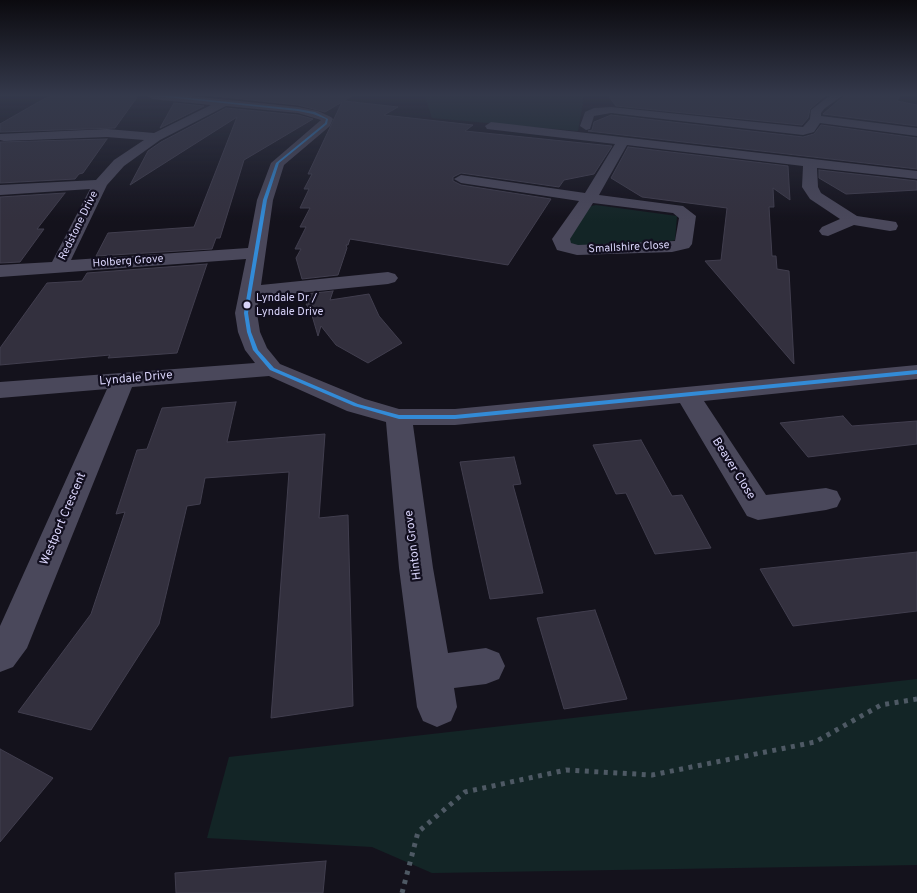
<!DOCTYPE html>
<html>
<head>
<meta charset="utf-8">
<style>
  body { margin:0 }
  canvas { display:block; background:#14121c }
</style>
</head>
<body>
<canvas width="917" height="893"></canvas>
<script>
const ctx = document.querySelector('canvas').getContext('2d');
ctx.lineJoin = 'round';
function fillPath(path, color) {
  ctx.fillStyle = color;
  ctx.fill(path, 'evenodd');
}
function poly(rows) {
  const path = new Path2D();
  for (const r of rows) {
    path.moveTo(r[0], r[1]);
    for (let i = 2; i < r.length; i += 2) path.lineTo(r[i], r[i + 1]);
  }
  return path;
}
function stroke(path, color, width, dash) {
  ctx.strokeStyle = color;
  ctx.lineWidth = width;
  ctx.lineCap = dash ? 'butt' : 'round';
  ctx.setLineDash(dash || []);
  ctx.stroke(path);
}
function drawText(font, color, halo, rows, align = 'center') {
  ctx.font = font + ' Overpass,sans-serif';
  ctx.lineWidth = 4.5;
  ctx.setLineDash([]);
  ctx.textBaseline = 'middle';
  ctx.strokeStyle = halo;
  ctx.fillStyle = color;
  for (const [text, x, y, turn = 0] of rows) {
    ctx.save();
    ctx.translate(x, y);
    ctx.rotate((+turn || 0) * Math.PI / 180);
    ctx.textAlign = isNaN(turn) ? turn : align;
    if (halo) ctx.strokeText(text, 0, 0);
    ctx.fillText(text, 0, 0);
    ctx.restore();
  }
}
const green = poly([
  [425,96,584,96,578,131,432,118],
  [596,205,677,216,675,240,662,243,573,246,568,240,587,207],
  [917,679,917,865,432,873,372,847,207,838,229,757]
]);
const building = poly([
  [49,96,138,96,115,128,0,132,0,124,49,96],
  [213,96,352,96,344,101,398,107,384,115,473,125,465,131,612,146,594,174,564,180,559,187,461,173,453,177,453,181,461,185,551,199,508,265,350,239,348,245,346,245,347,248,338,275,302,279,296,258,301,249,295,249,306,227,300,227,310,208,300,208,309,189,304,189,312,174,308,174,342,102,325,112,298,105,213,96],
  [612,96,825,96,810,109,808,118,802,125,616,106,609,97,612,96],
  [844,96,900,96,897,101,917,105,917,126,823,114,844,96],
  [174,103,204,106,160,128,174,103],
  [226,108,298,115,313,119,244,160,220,238,216,238,212,249,96,256,108,233,194,227,237,117,130,185,148,151,161,142,226,108],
  [611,115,803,137,814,134,821,125,917,138,917,169,588,131,592,130,594,122,611,115],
  [107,139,83,173,79,174,75,179,0,183,0,142,107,139],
  [628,147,788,166,790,200,773,188,774,207,769,207,772,256,776,256,777,269,789,271,794,364,705,261,721,260,727,208,642,197,611,178,628,147],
  [819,170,917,181,917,190,846,194,819,178,819,170],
  [65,193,37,229,44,229,20,262,0,263,0,197,65,193],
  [207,264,177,353,108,358,110,355,0,365,0,348,47,283,82,281,87,273,207,264],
  [333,291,330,300,369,294,379,316,402,343,368,363,336,345,321,326,318,336,311,312,306,304,309,304,306,294,333,291],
  [236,402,227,442,325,434,319,518,348,515,353,706,271,718,289,472,205,478,200,504,187,506,159,624,91,730,18,712,91,614,125,512,116,514,137,450,147,449,162,408,236,402],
  [843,416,852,426,917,421,917,444,808,457,780,423,843,416],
  [641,440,672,496,682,495,711,548,655,554,626,493,616,494,593,445,641,440],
  [514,457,521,484,513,485,543,593,490,599,460,462,514,457],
  [917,552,917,611,793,626,760,569,917,552],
  [595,610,627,699,564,709,537,618,595,610],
  [0,749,53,778,0,842,0,749],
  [326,861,323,893,176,893,175,873,326,861]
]);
const path = poly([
  [402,893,418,832,465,792,566,770,652,775,815,742,881,705,917,699]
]);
const minor = poly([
  [147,96,190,96,298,107,318,111,331,117,333,119,330,126,284,165,273,200,261,285,388,272,395,274,398,278,395,282,388,284,259,297,257,313,260,332,267,348,280,364,365,399,399,409,455,409,917,365,917,379,704,401,766,495,826,488,837,491,841,499,837,507,826,510,758,520,747,516,680,403,455,425,413,425,433,568,448,653,486,648,499,653,505,666,499,679,486,684,454,688,457,707,451,721,437,727,423,721,417,707,399,568,386,422,347,411,269,376,132,387,27,648,13,667,0,672,0,626,107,389,0,398,0,382,255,363,245,350,238,332,235,313,246,259,0,277,0,265,52,262,90,189,0,195,0,185,96,180,114,160,144,140,107,137,4,141,0,140,0,134,107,129,154,133,211,105,152,99,147,96],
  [226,106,298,113,321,120,271,163,257,200,248,248,71,260,107,185,124,166,160,140,226,106],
  [829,96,842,96,824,109,821,113,821,116,917,128,917,136,820,123,814,132,803,135,611,113,594,116,590,129,586,130,580,126,585,112,594,108,611,107,803,127,810,119,811,110,829,96],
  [491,122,917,171,917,179,817,168,818,187,821,193,857,216,890,221,896,222,898,226,896,230,890,231,854,225,828,236,822,235,819,231,822,227,840,219,810,199,802,187,803,166,627,145,599,195,683,206,696,216,692,244,689,248,672,252,577,255,557,250,552,239,579,201,461,183,454,179,461,175,585,193,615,144,487,129,485,126,491,122],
  [593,203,673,213,679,218,675,241,578,245,571,243,570,239,593,203]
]);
const bus1 = poly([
  [156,96,169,96,298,109,315,112,328,119,327,124,279,163,267,200,248,313,251,332,258,350,274,368,358,404,399,415,455,415,917,370,917,374,455,419,399,419,354,406,270,370,253,350,247,332,244,313,263,200,276,163,325,123,326,119,313,114,298,111,156,96]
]);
const markers = [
  [247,305,4.5,"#d8d3f9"]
];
const farStreetnames = [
  ["Redstone Drive",79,226,-64],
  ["Smallshire Close",629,248,-3],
  ["Holberg Grove",128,262,-4]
];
const busNames = [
  ["Lyndale Dr /",256,299],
  ["Lyndale Drive",256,313]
];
const streetNames = [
  ["Lyndale Drive",136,379,-5],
  ["Beaver Close",733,469,58],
  ["Westport Crescent",64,519,-67],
  ["Hinton Grove",414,545,-97]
];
fillPath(green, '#132526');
fillPath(building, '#33303e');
stroke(building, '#413e4e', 1);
stroke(path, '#4e5964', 5, [4, 5.5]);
fillPath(minor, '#4a485b');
fillPath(bus1, '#338bd7');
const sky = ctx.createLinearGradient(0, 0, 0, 221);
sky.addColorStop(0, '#0b0a0f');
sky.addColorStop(0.43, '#34394b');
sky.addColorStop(1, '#34394b00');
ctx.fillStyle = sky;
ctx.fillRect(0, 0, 917, 221);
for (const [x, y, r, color] of markers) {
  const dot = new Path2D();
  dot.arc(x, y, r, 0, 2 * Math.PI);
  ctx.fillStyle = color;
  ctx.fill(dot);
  stroke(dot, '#120f1f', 2);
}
drawText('11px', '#d8d3f9', '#120f1f', farStreetnames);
drawText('11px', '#d8d3f9', '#120f1f', busNames, 'left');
drawText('12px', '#d8d3f9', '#120f1f', streetNames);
</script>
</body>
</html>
